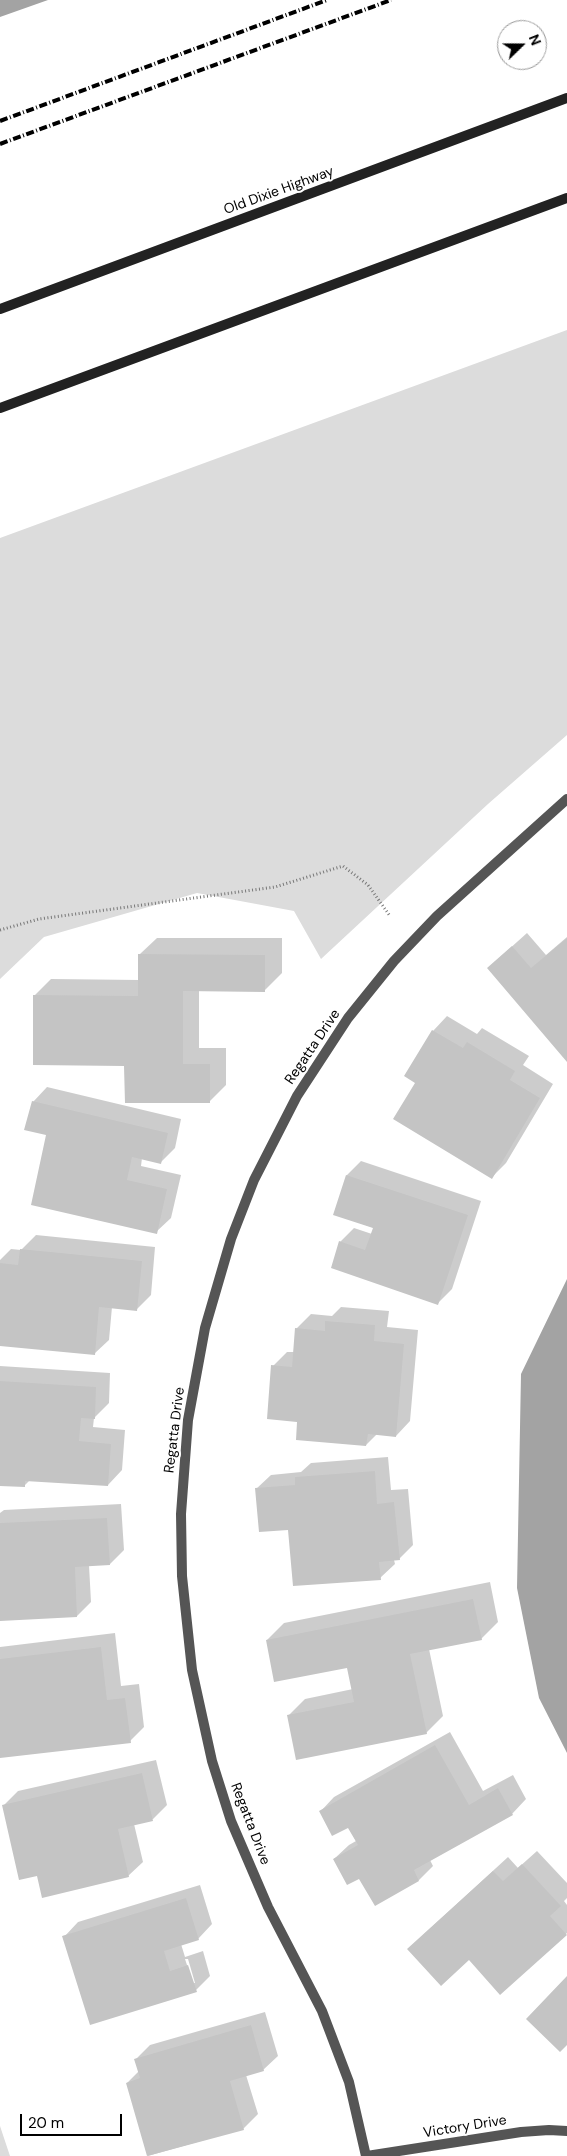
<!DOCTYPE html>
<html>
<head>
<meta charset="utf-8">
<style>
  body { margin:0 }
  #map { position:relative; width:567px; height:2156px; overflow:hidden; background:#fff; font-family:"DM Sans",sans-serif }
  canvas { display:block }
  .north { position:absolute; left:497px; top:20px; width:50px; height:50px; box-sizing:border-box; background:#fff; border:1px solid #999; border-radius:50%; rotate:68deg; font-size:14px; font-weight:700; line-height:20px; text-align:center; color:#000 }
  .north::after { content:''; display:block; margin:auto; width:18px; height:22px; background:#000; clip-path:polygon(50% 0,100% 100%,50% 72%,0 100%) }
  .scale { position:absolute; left:20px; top:2114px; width:102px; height:22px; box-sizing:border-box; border:2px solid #000; border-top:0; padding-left:6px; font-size:15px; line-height:18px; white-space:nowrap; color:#000; -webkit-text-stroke:4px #fff; paint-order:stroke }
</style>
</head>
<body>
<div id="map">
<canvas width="567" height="2156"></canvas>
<div class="north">N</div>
<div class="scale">20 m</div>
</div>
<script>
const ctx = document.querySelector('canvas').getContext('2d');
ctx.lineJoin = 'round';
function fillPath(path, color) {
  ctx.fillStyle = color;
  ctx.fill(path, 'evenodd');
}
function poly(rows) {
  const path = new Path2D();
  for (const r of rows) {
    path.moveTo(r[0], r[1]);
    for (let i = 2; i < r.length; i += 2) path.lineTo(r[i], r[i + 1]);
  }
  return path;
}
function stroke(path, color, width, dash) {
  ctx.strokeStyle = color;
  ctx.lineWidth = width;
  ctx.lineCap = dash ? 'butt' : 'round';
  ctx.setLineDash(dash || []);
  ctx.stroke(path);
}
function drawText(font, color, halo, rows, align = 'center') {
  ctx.font = font + ' "DM Sans",sans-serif';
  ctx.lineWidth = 4;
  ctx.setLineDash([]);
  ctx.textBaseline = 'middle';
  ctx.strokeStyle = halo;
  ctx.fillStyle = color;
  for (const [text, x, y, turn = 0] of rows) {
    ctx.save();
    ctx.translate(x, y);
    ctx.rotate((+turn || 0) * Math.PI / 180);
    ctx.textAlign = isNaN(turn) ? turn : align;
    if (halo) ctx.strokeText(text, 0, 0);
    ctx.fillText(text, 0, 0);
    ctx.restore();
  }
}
const green = poly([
  [567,330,567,735,488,804,321,959,294,911,197,893,44,937,0,979,0,538],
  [0,2126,10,2156,0,2156]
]);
const water = poly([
  [0,0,48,0,0,17],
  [567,1279,567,1753,539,1698,517,1588,521,1374]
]);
const shadow = poly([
  [527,933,546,955,567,937,567,1060,488,968],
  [157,938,282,938,282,973,265,990,199,990,199,1048,226,1048,226,1085,209,1102,126,1064,34,996,51,979,140,980,140,954],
  [447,1016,477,1034,482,1028,529,1056,523,1065,553,1084,506,1163,492,1177,417,1083,406,1076,433,1031],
  [47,1087,181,1119,175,1148,161,1162,142,1158,141,1166,181,1175,171,1218,156,1232,33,1102],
  [361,1161,481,1201,452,1289,438,1303,340,1242,354,1228,372,1234,374,1228,334,1214,347,1175],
  [36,1235,155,1247,151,1295,137,1309,112,1307,109,1340,94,1354,0,1345,0,1260,11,1249,21,1250],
  [341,1307,389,1311,387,1327,418,1330,410,1421,396,1436,377,1434,366,1445,299,1421,273,1366,287,1352,295,1352,296,1329,311,1314,332,1316],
  [0,1366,110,1373,109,1403,94,1418,93,1427,125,1430,122,1470,108,1485,30,1480,24,1486,0,1484],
  [388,1457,391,1490,408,1489,413,1545,399,1559,394,1560,395,1564,380,1578,290,1528,256,1489,271,1475,301,1472,311,1463],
  [121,1504,124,1550,110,1564,89,1565,91,1602,77,1616,0,1620,0,1513,4,1510],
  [490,1582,498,1622,481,1639,429,1649,443,1716,426,1733,288,1716,305,1699,353,1689,348,1666,267,1640,284,1623],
  [115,1633,121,1686,139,1684,144,1727,130,1741,0,1757,0,1647],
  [450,1732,483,1791,513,1775,526,1799,512,1814,430,1860,433,1866,419,1880,375,1905,360,1877,334,1859,349,1845,356,1841,348,1826,320,1812,334,1797],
  [156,1760,167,1805,153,1819,134,1824,143,1862,128,1876,38,1875,3,1806,18,1791],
  [537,1851,567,1883,567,1898,564,1901,567,1905,567,1933,500,1993,469,1958,423,1935,508,1857,518,1868],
  [200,1885,212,1924,198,1939,181,1944,185,1957,203,1951,210,1976,196,1990,64,1937,78,1922],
  [185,1959,188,1959,195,1983,193,1983],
  [265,2012,278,2056,263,2070,246,2075,258,2114,243,2129,148,2156,127,2083,139,2071,136,2059,150,2045]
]);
const building = poly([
  [567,938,567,1062,487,968,512,946,531,968],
  [138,954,265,955,265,992,183,991,183,1064,210,1064,210,1103,125,1103,124,1066,33,1065,33,995,138,996],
  [432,1030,463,1048,467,1042,515,1071,510,1080,540,1098,492,1179,393,1119,415,1083,404,1076],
  [32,1101,168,1133,161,1164,132,1157,127,1180,167,1189,157,1234,31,1205,46,1135,24,1130],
  [346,1175,468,1215,438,1305,331,1268,339,1241,365,1250,373,1228,333,1215],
  [20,1249,142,1261,137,1311,99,1307,95,1355,0,1346,0,1263,18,1265],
  [325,1321,375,1325,374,1341,404,1344,396,1437,368,1434,366,1446,296,1440,297,1422,267,1419,271,1365,292,1367,295,1328,325,1331],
  [0,1381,96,1387,95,1419,81,1418,79,1441,111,1444,108,1486,25,1481,25,1487,0,1486],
  [375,1471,377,1504,394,1502,400,1560,379,1562,381,1580,293,1586,288,1530,259,1532,255,1488,295,1485,295,1477],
  [107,1518,110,1565,75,1567,77,1617,0,1621,0,1523],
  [473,1599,482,1640,410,1654,427,1734,296,1760,287,1715,354,1702,347,1668,274,1682,266,1640],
  [101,1647,107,1700,125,1698,131,1743,0,1758,0,1659],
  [435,1745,469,1805,498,1788,513,1815,414,1870,419,1881,375,1906,359,1879,347,1885,333,1859,358,1845,348,1828,332,1836,319,1811],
  [142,1773,153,1821,118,1829,129,1877,42,1898,37,1876,19,1880,2,1805],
  [522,1864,561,1906,550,1916,567,1935,500,1995,469,1960,441,1986,407,1949,493,1871,503,1881],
  [186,1898,199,1940,164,1951,170,1971,188,1965,197,1992,90,2025,62,1936],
  [567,1976,567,2045,560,2052,526,2019],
  [251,2025,264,2071,230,2081,244,2130,147,2156,126,2083,140,2078,134,2059]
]);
const path = poly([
  [0,930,39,919,275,887,343,866,368,885,390,916]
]);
const street = poly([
  [366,2156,349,2082,322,2011,268,1907,231,1821,212,1761,192,1670,182,1576,181,1514,188,1420,205,1328,231,1239,254,1180,297,1096,348,1018,394,961,437,916,567,799],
  [367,2156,521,2132,549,2130,567,2131]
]);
const secondary = poly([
  [0,309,567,98],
  [0,408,567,198]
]);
const rail = poly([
  [0,121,327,0],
  [0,144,391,0]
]);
const streetNames = [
  ["Old Dixie Highway",279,191,-20],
  ["Regatta Drive",313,1047,-56],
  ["Regatta Drive",175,1430,-83],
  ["Regatta Drive",250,1824,69],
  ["Victory Drive",465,2127,-9]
];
fillPath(green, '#dcdcdc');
fillPath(water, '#a3a3a3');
fillPath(shadow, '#0003');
fillPath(building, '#c4c4c4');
stroke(path, '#777', 3, [1, 2.5]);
stroke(street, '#555', 10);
stroke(secondary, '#222', 10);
stroke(rail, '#000', 4, [8, 2.5, 1, 2.5]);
drawText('14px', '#000', '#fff', streetNames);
</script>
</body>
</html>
